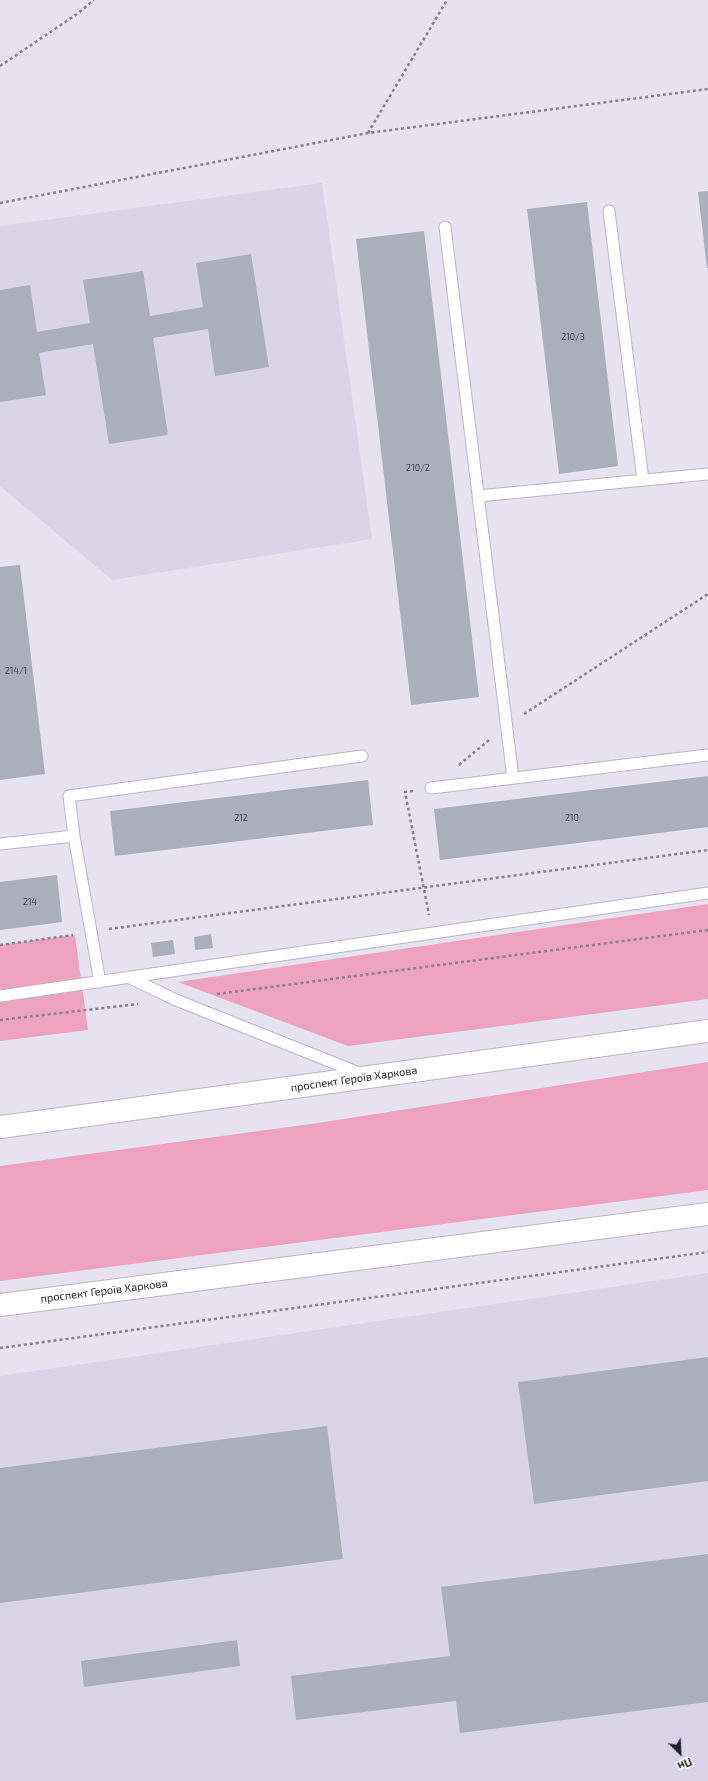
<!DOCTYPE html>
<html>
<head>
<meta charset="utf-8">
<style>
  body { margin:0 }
  #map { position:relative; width:708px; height:1781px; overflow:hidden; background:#e6e2ef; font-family:"Exo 2",sans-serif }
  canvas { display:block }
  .north { position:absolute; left:660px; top:1733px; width:40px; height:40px; -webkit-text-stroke:3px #fff; paint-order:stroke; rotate:156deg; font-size:11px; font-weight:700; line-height:16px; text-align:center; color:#201f23 }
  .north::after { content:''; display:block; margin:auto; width:14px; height:18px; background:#201f23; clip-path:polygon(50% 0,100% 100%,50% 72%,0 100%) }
</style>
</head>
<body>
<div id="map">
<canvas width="708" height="1781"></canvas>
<div class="north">Пн</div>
</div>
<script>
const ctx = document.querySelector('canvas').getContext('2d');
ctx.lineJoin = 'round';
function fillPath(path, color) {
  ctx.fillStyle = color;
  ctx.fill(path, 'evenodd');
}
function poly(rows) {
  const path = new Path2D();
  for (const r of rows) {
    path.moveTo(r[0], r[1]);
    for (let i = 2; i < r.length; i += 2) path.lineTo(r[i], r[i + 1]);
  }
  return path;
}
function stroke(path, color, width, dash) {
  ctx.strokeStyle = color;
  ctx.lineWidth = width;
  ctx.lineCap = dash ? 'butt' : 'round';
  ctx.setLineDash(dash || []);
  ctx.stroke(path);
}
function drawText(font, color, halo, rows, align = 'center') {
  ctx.font = font + ' "Exo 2",sans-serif';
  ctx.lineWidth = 3.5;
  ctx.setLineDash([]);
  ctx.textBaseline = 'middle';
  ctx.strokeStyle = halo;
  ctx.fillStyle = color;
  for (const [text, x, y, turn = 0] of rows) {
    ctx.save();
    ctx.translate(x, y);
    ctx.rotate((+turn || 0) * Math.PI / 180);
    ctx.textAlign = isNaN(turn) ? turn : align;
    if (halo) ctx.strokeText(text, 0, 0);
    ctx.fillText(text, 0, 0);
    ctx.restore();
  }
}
const built = poly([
  [322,183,372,539,112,580,0,486,0,226],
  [708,1273,708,1781,0,1781,0,1376]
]);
const green = poly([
  [708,904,708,999,348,1046,178,982],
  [75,935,88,1030,0,1041,0,945],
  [708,1062,708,1190,0,1281,0,1166,318,1123]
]);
const building = poly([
  [708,191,708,268,707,268,698,192],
  [587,202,618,466,559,474,527,209],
  [424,231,479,697,411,705,356,239],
  [251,254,269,367,215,376,208,329,153,338,168,435,109,444,93,344,39,353,46,395,0,402,0,290,30,285,37,332,90,323,83,280,143,271,150,316,203,307,196,263],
  [20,565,45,774,0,780,0,567],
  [708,776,708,827,440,860,434,809],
  [368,780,373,825,115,856,110,811],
  [57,875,62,922,0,930,0,882],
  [211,934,213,948,195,950,194,937],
  [173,940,175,954,153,957,151,943],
  [708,1357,708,1481,534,1504,518,1382],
  [327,1426,343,1559,0,1603,0,1468],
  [708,1554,708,1702,460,1733,456,1701,296,1720,291,1676,450,1656,441,1587],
  [237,1640,240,1666,84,1687,81,1661]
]);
const path = poly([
  [0,66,77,14,94,0],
  [368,133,447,0],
  [0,203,368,133,708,89],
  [524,714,708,594],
  [459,765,489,740],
  [413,791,405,792,429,915],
  [109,929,708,850],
  [0,945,73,935],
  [217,994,708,930],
  [0,1020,138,1004],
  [0,1348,708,1252]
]);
const service = poly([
  [609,211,643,480],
  [445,227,513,778],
  [478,496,708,474],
  [431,788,708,755],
  [74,836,69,796,362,756],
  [0,844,74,836,100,982],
  [128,977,176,1000,362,1074],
  [0,996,708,893]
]);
const primary = poly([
  [0,1127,708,1031],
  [0,1305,708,1214]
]);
const numberNames = [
  ["210/3",573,337],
  ["210/2",418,468],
  ["214/1",16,671],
  ["212",241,818],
  ["210",572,818],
  ["214",30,902]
];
const streetNames = [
  ["проспект Героїв Харкова",354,1079,-8],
  ["проспект Героїв Харкова",104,1291,-7]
];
fillPath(built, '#dad4e8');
fillPath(green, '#eda3c0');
fillPath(building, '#abafbb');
stroke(service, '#bbb7c4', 13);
stroke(primary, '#bbb7c4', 24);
stroke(path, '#87848d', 2.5, [3, 3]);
stroke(service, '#fff', 11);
stroke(primary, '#fff', 22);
drawText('9px', '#434349', null, numberNames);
drawText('11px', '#201f23', '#fff', streetNames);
</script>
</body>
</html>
